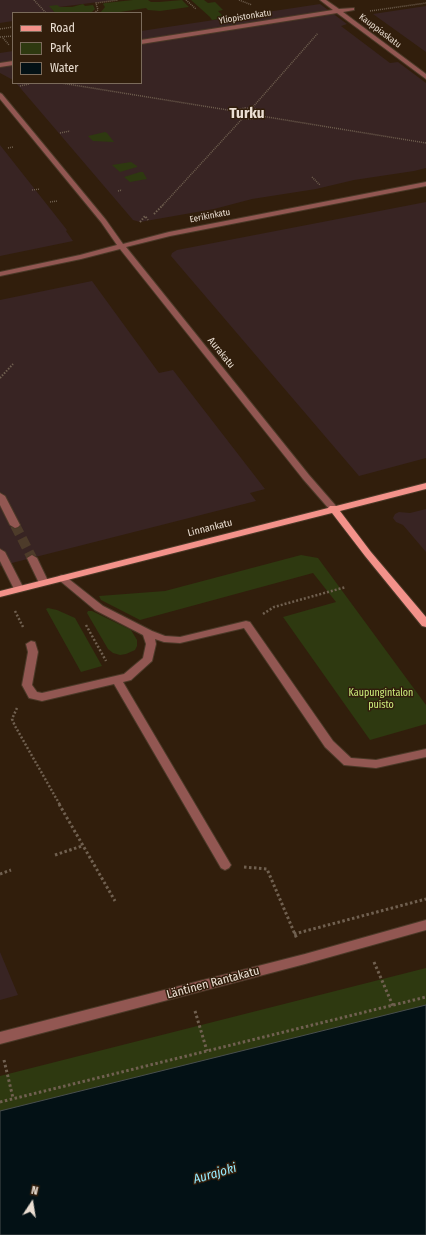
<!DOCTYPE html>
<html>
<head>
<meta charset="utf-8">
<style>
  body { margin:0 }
  #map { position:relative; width:426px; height:1235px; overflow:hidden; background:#311e0c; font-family:"Fira Sans Condensed",sans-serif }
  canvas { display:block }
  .legend { position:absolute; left:12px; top:12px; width:130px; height:72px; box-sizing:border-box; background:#311e0c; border:1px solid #7b6b5b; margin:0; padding:5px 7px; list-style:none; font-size:12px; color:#eaded2 }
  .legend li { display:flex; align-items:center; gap:8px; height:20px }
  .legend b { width:20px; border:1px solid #7b6b5b }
  .north { position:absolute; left:12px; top:1183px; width:40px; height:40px; -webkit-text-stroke:3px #311e0c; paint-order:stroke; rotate:12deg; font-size:11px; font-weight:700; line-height:16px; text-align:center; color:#eaded2 }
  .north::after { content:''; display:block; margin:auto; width:14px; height:18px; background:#eaded2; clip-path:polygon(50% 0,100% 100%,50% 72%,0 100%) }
</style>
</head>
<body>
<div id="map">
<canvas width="426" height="1235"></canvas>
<ul class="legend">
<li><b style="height:5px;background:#f3928a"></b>Road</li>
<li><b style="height:11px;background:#2e3910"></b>Park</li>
<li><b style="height:11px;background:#031115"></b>Water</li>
</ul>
<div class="north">N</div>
</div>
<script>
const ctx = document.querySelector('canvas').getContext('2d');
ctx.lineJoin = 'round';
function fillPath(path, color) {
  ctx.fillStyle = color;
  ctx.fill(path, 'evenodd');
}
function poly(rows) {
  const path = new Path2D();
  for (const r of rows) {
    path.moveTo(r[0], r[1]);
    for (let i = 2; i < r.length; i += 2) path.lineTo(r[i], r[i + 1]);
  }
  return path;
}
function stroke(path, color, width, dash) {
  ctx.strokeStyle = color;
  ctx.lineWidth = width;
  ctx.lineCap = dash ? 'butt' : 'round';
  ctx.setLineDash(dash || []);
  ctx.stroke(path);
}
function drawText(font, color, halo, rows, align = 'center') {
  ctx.font = font + ' "Fira Sans Condensed",sans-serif';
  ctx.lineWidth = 3;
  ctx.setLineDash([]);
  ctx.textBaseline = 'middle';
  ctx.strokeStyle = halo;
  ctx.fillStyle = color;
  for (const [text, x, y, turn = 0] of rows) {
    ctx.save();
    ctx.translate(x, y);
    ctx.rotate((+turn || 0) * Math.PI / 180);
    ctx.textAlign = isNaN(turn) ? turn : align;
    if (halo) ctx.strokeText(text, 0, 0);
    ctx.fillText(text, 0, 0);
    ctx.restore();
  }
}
const commercial = poly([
  [0,0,115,0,51,8,55,13,13,13,13,21,0,23],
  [320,4,347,24,341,26,390,63,398,62,426,83,426,168,414,171,354,180,316,189,252,199,214,209,140,222,133,220,16,83,141,83,141,31],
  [426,6,426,52,373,14],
  [13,51,13,80,0,73,0,53],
  [0,145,67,230,66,231,73,241,0,256],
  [426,202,426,458,359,476,171,256,172,253,177,250],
  [92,281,159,373,173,370,265,489,250,493,256,501,0,566,0,300],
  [426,509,426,552,403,525,396,522,393,518,395,514,399,512,410,513],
  [0,952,18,995,0,1000]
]);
const green = poly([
  [133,0,148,0,151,2,159,2,182,0,189,7,160,11,148,10,146,8,120,12,121,13,100,13,105,7,103,4,105,3],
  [191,0,204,0,208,3,215,2,223,10,218,11,225,18,212,20,210,17],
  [83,4,85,6,93,5,95,9,91,13,55,13,49,6,57,5,60,7,72,7],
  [105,132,107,133,114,142,93,141,88,136],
  [131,162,137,166,137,167,120,172,112,165],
  [140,172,143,172,147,179,130,182,124,177],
  [301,555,318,558,426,705,426,724,370,740,283,617,336,602,313,573,140,620,101,600,99,596,165,591],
  [48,608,57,610,75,618,102,666,81,672,46,609],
  [88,611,92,611,131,630,137,640,137,646,135,650,126,654,120,655,113,653,108,649,87,613],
  [426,968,426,1235,0,1235,0,1076]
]);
const water = poly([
  [426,1005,426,1235,0,1235,0,1111,426,1005]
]);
const minorTunnel = poly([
  [15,525,32,558]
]);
const pathFar3 = poly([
  [34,0,46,13],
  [186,0,196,9],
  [239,0,252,5],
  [370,11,426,3],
  [94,13,98,10,96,3,118,0],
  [0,29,13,27],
  [0,37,13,36],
  [3,38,9,45],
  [61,83,234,111],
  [20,86,29,84],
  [245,108,256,109,261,114,259,117,251,119,238,118,234,115,236,110,245,108],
  [252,108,318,33],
  [261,116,426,143],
  [60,133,70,131],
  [8,148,13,147],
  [312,177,320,185],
  [32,190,40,189],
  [118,191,122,190],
  [50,202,57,201],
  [162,206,242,119]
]);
const pathFar2 = poly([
  [154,214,163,205],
  [140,222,145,216,148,220],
  [0,378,13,364]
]);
const pathFar1 = poly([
  [15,611,23,627],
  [263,614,274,607,346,587],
  [86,625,106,661],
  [17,708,12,719,15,726,60,805]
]);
const path = poly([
  [59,804,115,901],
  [55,855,82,846],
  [244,867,267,869,297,939],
  [0,874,11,870],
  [294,934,426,899],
  [374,962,393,1006],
  [195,1011,207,1051],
  [4,1060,13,1098],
  [0,1102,426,997]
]);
const minor = poly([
  [320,0,326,0,339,9,354,8,354,10,343,12,426,74,426,79,337,13,141,44,141,40,333,10,320,0],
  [13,61,13,65,0,67,0,63,13,61],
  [0,93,2,94,106,220,123,244,169,232,426,182,426,186,170,236,126,247,309,475,336,506,338,508,336,510,330,510,303,479,120,249,81,259,0,276,0,272,80,255,117,245,101,222,0,99,0,93],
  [0,493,5,496,20,525,18,527,15,528,10,525,0,505,0,493],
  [0,549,5,552,24,589,22,591,16,591,14,589,0,561,0,549],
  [32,555,37,558,49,583,47,585,41,585,39,583,27,558,32,555],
  [62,575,65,576,103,606,152,631,165,636,180,637,246,621,250,622,333,741,351,758,376,760,426,749,426,757,376,768,344,765,325,747,244,628,180,643,164,642,155,639,156,644,152,661,131,680,123,682,231,865,229,868,225,870,221,868,114,684,42,701,29,698,22,685,28,652,26,644,31,641,35,642,38,652,32,685,37,692,42,693,124,674,143,658,146,644,143,635,95,610,59,580,57,578,59,576,62,575],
  [426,920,426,930,305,964,0,1044,0,1032,305,954,426,920]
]);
const major = poly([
  [426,483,426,489,340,511,371,552,426,617,426,627,422,626,365,556,332,513,0,597,0,591,328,508,330,506,336,506,426,483]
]);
const farStreetnames = [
  ["Yliopistonkatu",245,17,-9],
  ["Kauppiaskatu",380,31,37],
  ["Eerikinkatu",210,216,-11]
];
const streetNames = [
  ["Aurakatu",221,353,51],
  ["Linnankatu",210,528,-14]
];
const parkNames = [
  ["Kaupungintalon",381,693],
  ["puisto",381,705]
];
const nearStreetnames = [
  ["Läntinen Rantakatu",213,983,-15]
];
const nearWaternames = [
  ["Aurajoki",215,1174,-16]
];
const farTownnames = [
  ["Turku",247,114]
];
fillPath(commercial, '#382423');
fillPath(green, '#2e3910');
fillPath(water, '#031115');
stroke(water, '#484e4e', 1);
stroke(minorTunnel, '#4d3b2a', 10, [10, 5]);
stroke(minor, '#4b3928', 2);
stroke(major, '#4b3928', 2);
stroke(pathFar3, '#706050', 1.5, [1, 1]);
stroke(pathFar2, '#706050', 2, [1.5, 1.5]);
stroke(pathFar1, '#706050', 2.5, [2, 2]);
stroke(path, '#706050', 3, [2.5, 2.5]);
fillPath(minor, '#925752');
fillPath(major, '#f3928a');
drawText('9px', '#eaded2', '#311e0c', farStreetnames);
drawText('10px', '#eaded2', '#311e0c', streetNames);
drawText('10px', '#cced7c', '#311e0c', parkNames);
drawText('12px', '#eaded2', '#311e0c', nearStreetnames);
drawText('italic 13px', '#95eafe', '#311e0c', nearWaternames);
drawText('bold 15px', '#eaded2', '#311e0c', farTownnames);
</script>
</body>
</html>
